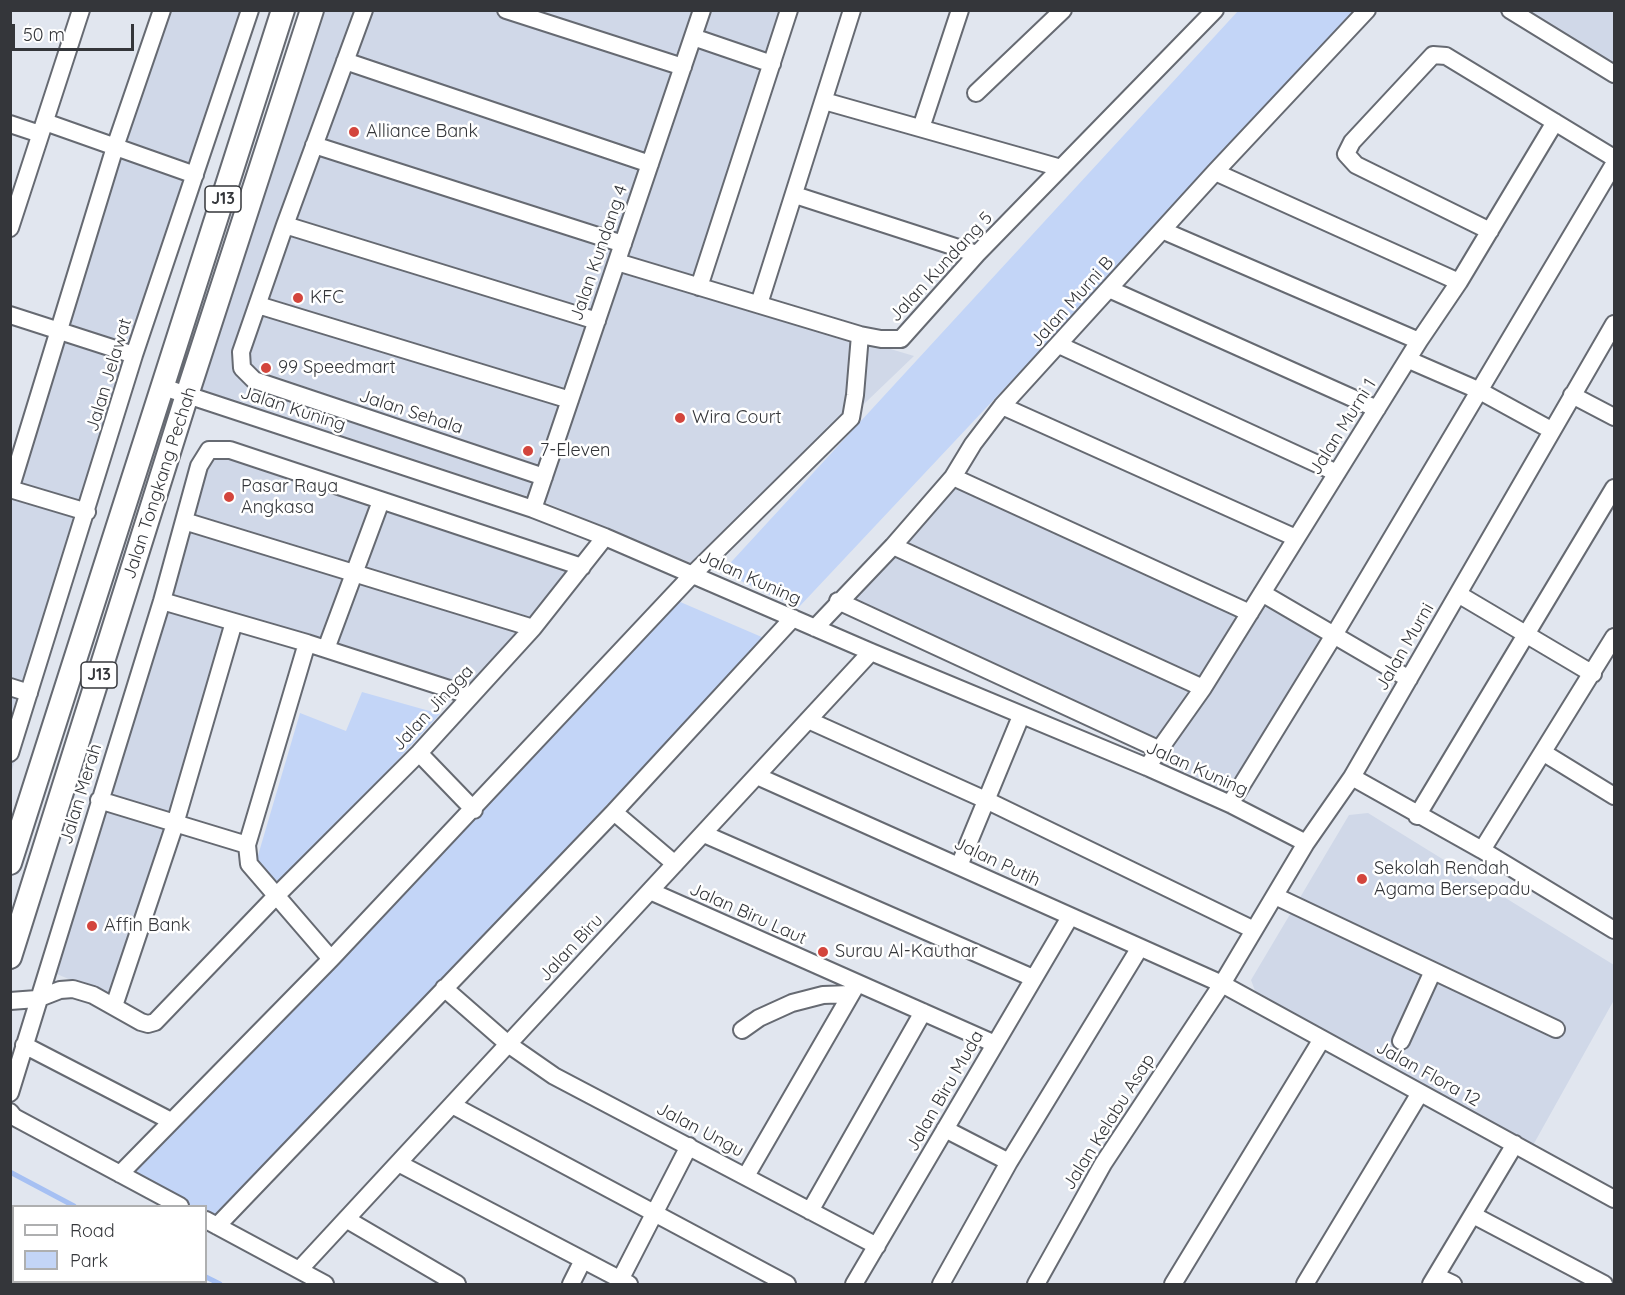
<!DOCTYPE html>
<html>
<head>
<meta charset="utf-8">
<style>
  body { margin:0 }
  #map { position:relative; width:1625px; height:1295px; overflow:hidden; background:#e1e6ef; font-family:Quicksand,sans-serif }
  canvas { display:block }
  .frame { position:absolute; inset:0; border:12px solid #34363a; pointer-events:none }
  .legend { position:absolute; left:12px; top:1205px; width:195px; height:78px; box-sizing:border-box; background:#fff; border:2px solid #aeafb0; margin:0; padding:8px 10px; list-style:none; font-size:18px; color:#34363a }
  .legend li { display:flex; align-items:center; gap:12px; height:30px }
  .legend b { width:30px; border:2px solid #aeafb0 }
  .scale { position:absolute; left:12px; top:24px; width:122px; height:27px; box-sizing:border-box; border:3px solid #34363a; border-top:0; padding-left:8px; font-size:18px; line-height:21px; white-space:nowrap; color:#34363a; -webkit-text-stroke:4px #fff; paint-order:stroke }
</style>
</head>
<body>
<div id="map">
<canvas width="1625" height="1295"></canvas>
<div class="frame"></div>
<ul class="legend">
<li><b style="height:8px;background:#fff"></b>Road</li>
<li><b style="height:16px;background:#c3d5f7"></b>Park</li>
</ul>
<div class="scale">50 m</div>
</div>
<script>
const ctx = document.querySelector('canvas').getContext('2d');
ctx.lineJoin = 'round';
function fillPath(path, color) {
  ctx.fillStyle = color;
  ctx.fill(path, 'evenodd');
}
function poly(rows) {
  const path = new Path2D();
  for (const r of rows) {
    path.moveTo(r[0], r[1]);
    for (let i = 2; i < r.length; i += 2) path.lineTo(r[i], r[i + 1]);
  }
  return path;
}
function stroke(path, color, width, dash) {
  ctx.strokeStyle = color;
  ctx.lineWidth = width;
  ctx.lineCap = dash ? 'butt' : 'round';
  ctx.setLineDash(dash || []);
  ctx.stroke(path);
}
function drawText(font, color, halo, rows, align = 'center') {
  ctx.font = font + ' Quicksand,sans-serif';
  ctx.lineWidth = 5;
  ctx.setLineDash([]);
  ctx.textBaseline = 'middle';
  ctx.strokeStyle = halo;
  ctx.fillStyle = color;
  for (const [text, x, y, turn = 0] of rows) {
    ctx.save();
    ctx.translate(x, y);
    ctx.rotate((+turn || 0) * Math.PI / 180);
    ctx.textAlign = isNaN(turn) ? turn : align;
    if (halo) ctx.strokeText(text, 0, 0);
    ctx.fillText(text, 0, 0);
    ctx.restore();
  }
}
const built = poly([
  [322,10,793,11,702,293,914,356,696,565,542,501,201,390],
  [158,11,256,11,140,357,11,773,11,477],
  [1502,11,1614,11,1614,79],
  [202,448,592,564,473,704,236,629,112,997,40,967],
  [950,470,1248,604,1260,587,1340,634,1238,797,828,603,890,540],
  [1368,813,1614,965,1614,1000,1532,1147,1257,996,1251,980,1349,815]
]);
const green = poly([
  [1238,11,1359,11,798,608,722,572],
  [678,601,764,638,213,1223,206,1219,206,1206,183,1206,129,1178],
  [362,692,440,714,284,884,254,869,300,713,346,731]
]);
const stream = poly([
  [10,1172,74,1206],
  [206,1277,220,1284]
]);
const minor = poly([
  [364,10,285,225,241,352,242,368,254,380,544,477],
  [506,10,683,67],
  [1510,10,1614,74],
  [693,37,772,64],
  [345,61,650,164],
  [976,93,1063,10],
  [824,101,1061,168],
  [45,122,195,175],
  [10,124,40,134],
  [921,128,960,10],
  [314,145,623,244],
  [1215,172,1459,282],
  [795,195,977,254],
  [285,225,597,321],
  [10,228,81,10],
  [1164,231,1419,341],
  [1490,231,1356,165,1346,154,1352,142,1433,55,1446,56,1614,158],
  [617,262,860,335,881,339,901,339,977,254,1215,10],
  [699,287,789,10],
  [1109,289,1377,409],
  [759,304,852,10],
  [258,305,570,400],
  [10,315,134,355],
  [1059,345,1337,473],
  [1409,360,1478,390,1551,430],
  [163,387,533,509,605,537,871,652,1147,767,1230,804,1306,843],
  [1572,395,1614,417],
  [1002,406,1296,538],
  [953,477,1250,613],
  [10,489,87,512],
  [10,490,115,147,162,10],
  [533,509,702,10],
  [184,521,533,628],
  [893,546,1203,688],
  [1262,593,1409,679],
  [1458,594,1593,674],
  [162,601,307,643,471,696],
  [838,601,1158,749],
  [815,628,893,546,953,477,973,444,1002,406,1215,172,1367,10],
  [307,643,247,845,249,864,331,959],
  [326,649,381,501],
  [10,687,29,693],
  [808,720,988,801,1254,930],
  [10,753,134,355,250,10],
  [419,753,474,810],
  [1544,753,1614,796],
  [1147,767,1203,688,1419,341,1459,282,1555,122],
  [757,776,1222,984,1614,1199],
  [1352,777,1482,850,1614,930],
  [99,800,247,845],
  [1230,804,1334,635,1614,164],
  [614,812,675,864],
  [1417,816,1614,488],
  [704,834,1033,978],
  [1482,850,1614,637],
  [959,866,1021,716],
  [650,891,995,1044],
  [1275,896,1556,1029],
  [444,988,508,1044,554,1076,877,1246],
  [10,1001,37,999,60,990,73,989,93,995,141,1022,148,1024,155,1022,276,896,419,753,533,628,605,537],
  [114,1006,175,824,234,622],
  [742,1030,759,1018,792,1003,823,995,851,994],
  [1401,1041,1433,971],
  [24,1045,171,1121],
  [10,1093,162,601,199,466,209,450,230,450,582,567],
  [452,1105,787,1284],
  [10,1112,14,1117,180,1206],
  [945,1129,1009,1162],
  [398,1163,629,1284],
  [120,1174,331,959,693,574,851,418,855,395,860,335],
  [746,1176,857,984],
  [810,1211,923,1012],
  [1473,1215,1604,1284],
  [346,1219,457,1284],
  [206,1220,325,1284],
  [217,1226,614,812,793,618],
  [299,1270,871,652],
  [1436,1276,1453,1284],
  [620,1280,689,1146],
  [571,1284,583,1260],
  [854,1284,1070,917],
  [941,1284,1009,1162,1139,949],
  [1036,1284,1103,1164,1222,984,1306,843,1352,777,1614,324],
  [1173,1284,1322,1039],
  [1305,1284,1420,1093],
  [1431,1284,1515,1144]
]);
const major = poly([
  [10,863,283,10],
  [10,957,187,395,312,10]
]);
const markers = [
  [354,132,6,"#d3453c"],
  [298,298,6,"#d3453c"],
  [266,368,6,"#d3453c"],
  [680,418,6,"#d3453c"],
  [528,451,6,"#d3453c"],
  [229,497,6,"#d3453c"],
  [1362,879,6,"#d3453c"],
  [92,926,6,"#d3453c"],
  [823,952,6,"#d3453c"]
];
const shields = [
  [223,199,36],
  [99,675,36]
];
const shieldNames = [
  ["J13",223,199],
  ["J13",99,675]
];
const poiNames = [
  ["Alliance Bank",366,132],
  ["KFC",310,298],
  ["99 Speedmart",278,368],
  ["Wira Court",692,418],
  ["7-Eleven",540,451],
  ["Pasar Raya",241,487],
  ["Angkasa",241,508],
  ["Sekolah Rendah",1374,869],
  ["Agama Bersepadu",1374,890],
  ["Affin Bank",104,926],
  ["Surau Al-Kauthar",835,952]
];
const streetNames = [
  ["Jalan Kundang 4",599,253,-71],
  ["Jalan Kundang 5",941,267,-47],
  ["Jalan Murni B",1072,302,-48],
  ["Jalan Jelawat",109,375,-73],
  ["Jalan Kuning",293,409,18],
  ["Jalan Sehala",411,412,18],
  ["Jalan Murni 1",1343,427,-58],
  ["Jalan Tongkang Pechah",160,483,-72],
  ["Jalan Kuning",750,578,24],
  ["Jalan Murni",1405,647,-60],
  ["Jalan Jingga",433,708,-47],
  ["Jalan Kuning",1197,769,24],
  ["Jalan Merah",81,794,-73],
  ["Jalan Putih",997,862,25],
  ["Jalan Biru Laut",748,914,24],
  ["Jalan Biru",571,948,-47],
  ["Jalan Flora 12",1428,1074,29],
  ["Jalan Biru Muda",945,1091,-60],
  ["Jalan Kelabu Asap",1109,1122,-58],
  ["Jalan Ungu",700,1130,28]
];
fillPath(built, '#d0d8e8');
fillPath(green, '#c3d5f7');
stroke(stream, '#a6c0f3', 5);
stroke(minor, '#666a72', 20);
stroke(major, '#666a72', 26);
stroke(minor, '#fff', 16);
stroke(major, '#fff', 22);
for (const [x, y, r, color] of markers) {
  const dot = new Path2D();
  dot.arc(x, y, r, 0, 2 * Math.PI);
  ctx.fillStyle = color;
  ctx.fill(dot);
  stroke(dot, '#fff', 2);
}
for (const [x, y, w] of shields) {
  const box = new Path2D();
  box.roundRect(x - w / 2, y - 13, w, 26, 4.5);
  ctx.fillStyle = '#fff';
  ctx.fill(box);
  stroke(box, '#34363a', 1.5);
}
drawText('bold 16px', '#34363a', null, shieldNames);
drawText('18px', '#34363a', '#fff', poiNames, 'left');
drawText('18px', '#34363a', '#fff', streetNames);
</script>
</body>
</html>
